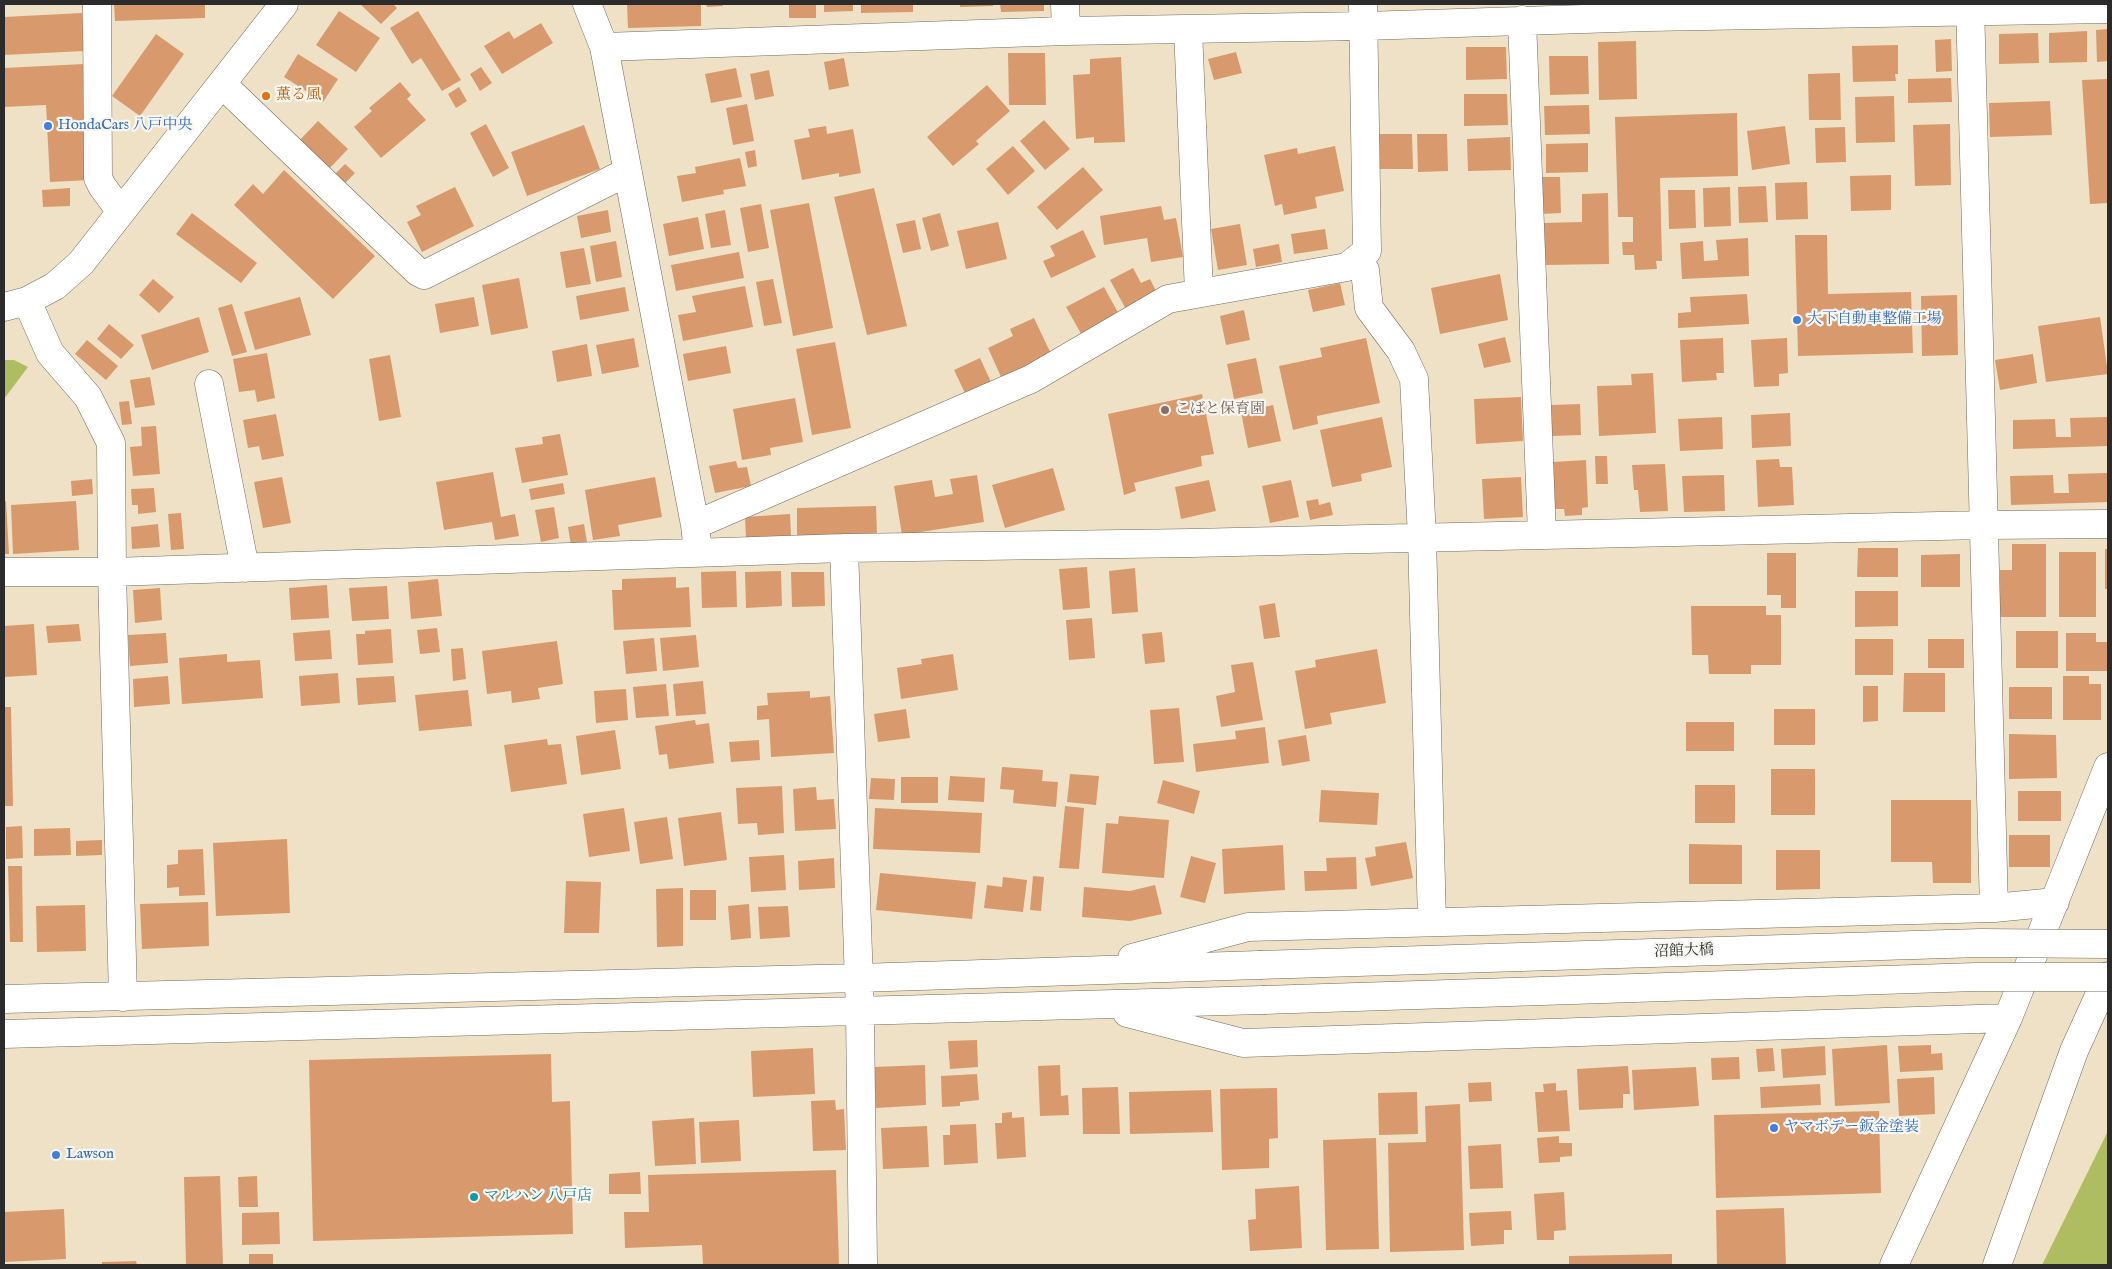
<!DOCTYPE html>
<html>
<head>
<meta charset="utf-8">
<style>
  body { margin:0 }
  #map { position:relative; width:2112px; height:1269px; overflow:hidden; background:#efe1c5; font-family:"IM FELL English",serif }
  canvas { display:block }
  .frame { position:absolute; inset:0; border:5px solid #2b2b2b; pointer-events:none }
</style>
</head>
<body>
<div id="map">
<canvas width="2112" height="1269"></canvas>
<div class="frame"></div>
</div>
<script>
const ctx = document.querySelector('canvas').getContext('2d');
ctx.lineJoin = 'round';
function fillPath(path, color) {
  ctx.fillStyle = color;
  ctx.fill(path, 'evenodd');
}
function poly(rows) {
  const path = new Path2D();
  for (const r of rows) {
    path.moveTo(r[0], r[1]);
    for (let i = 2; i < r.length; i += 2) path.lineTo(r[i], r[i + 1]);
  }
  return path;
}
function stroke(path, color, width, dash) {
  ctx.strokeStyle = color;
  ctx.lineWidth = width;
  ctx.lineCap = dash ? 'butt' : 'round';
  ctx.setLineDash(dash || []);
  ctx.stroke(path);
}
function drawText(font, color, halo, rows, align = 'center') {
  ctx.font = font + ' "IM FELL English","Noto Serif JP",serif';
  ctx.lineWidth = 4.5;
  ctx.setLineDash([]);
  ctx.textBaseline = 'middle';
  ctx.strokeStyle = halo;
  ctx.fillStyle = color;
  for (const [text, x, y, turn = 0] of rows) {
    ctx.save();
    ctx.translate(x, y);
    ctx.rotate((+turn || 0) * Math.PI / 180);
    ctx.textAlign = isNaN(turn) ? turn : align;
    if (halo) ctx.strokeText(text, 0, 0);
    ctx.fillText(text, 0, 0);
    ctx.restore();
  }
}
const green = poly([
  [4,360,14,360,28,367,4,399],
  [2108,1131,2108,1265,2042,1265]
]);
const building = poly([
  [114,4,205,4,205,18,115,21],
  [360,4,393,4,397,8,381,24],
  [627,4,701,4,701,26,628,28],
  [706,4,723,4,723,6,707,7],
  [789,4,816,4,816,18,789,18],
  [824,4,853,4,853,11,824,12],
  [861,4,913,4,913,12,861,13],
  [960,4,993,4,993,6,960,7],
  [1000,4,1044,4,1044,11,1001,12],
  [339,11,380,38,356,72,316,45],
  [418,11,461,80,442,91,421,58,412,64,390,28],
  [82,13,84,51,4,55,4,17],
  [541,23,553,43,502,74,484,46,509,31,514,39],
  [2108,29,2108,61,2097,62,2096,30],
  [2087,31,2087,62,2049,63,2049,33],
  [2038,33,2039,63,1999,64,1999,34],
  [156,34,184,54,140,116,112,96],
  [1951,39,1952,71,1936,72,1935,40],
  [1636,41,1637,99,1599,100,1598,42],
  [1898,45,1898,74,1895,74,1896,81,1853,82,1852,46],
  [1466,47,1506,47,1507,79,1466,80],
  [1236,52,1242,73,1214,80,1208,59],
  [1008,53,1045,53,1046,105,1009,105],
  [298,54,338,79,323,102,284,77],
  [1549,56,1588,56,1589,94,1550,95],
  [1121,57,1125,142,1094,143,1094,137,1076,139,1073,75,1090,74,1090,59],
  [844,58,849,86,829,90,824,62],
  [84,64,90,180,50,182,46,105,4,107,4,68],
  [481,67,492,83,480,91,470,74],
  [736,68,742,97,711,103,705,74],
  [769,70,774,96,755,100,750,74],
  [1840,73,1841,120,1809,120,1808,74],
  [1951,78,1952,102,1908,103,1908,79],
  [2108,79,2108,203,2090,204,2082,80],
  [400,82,411,95,407,99,426,120,381,158,354,127,372,111,369,108],
  [987,85,1010,111,976,141,979,144,953,166,927,137],
  [459,87,467,101,456,108,448,94],
  [1464,94,1507,94,1508,125,1464,126],
  [1894,96,1895,142,1856,143,1855,97],
  [2050,101,2052,135,1990,137,1989,103],
  [747,104,754,141,733,145,726,108],
  [1589,105,1590,134,1545,135,1544,106],
  [1737,113,1738,176,1660,178,1662,261,1656,261,1657,269,1635,270,1634,255,1623,255,1622,242,1633,242,1633,217,1618,217,1615,117],
  [1044,120,1070,149,1045,170,1020,141],
  [318,121,348,149,328,170,298,142],
  [486,124,509,168,493,177,470,133],
  [1950,124,1951,185,1915,186,1913,125],
  [584,125,600,169,527,196,511,152],
  [826,126,827,134,853,129,861,173,839,177,839,173,802,180,794,140,810,137,808,129],
  [1785,126,1790,164,1752,170,1747,131],
  [1845,127,1846,162,1816,163,1815,128],
  [1379,134,1412,134,1413,169,1380,169],
  [1417,134,1447,134,1448,171,1418,172],
  [1510,137,1511,170,1468,171,1467,139],
  [1588,143,1588,172,1546,173,1546,144],
  [1013,146,1035,171,1008,195,986,169],
  [1335,146,1344,191,1315,197,1317,208,1284,215,1282,204,1275,206,1264,155,1297,148,1298,154],
  [755,150,757,166,748,168,745,152],
  [740,158,746,186,723,190,724,194,682,202,677,176,696,173,695,167],
  [345,164,355,173,343,185,333,176],
  [1083,167,1103,190,1057,230,1037,207],
  [284,170,375,256,333,299,234,205,253,184,263,194],
  [1891,175,1891,210,1851,211,1850,176],
  [1541,177,1560,177,1561,213,1542,214],
  [1807,182,1808,219,1776,220,1775,183],
  [1766,186,1768,222,1739,223,1738,187],
  [455,187,474,226,422,252,407,222,421,215,416,206],
  [1730,187,1731,226,1704,227,1703,188],
  [70,188,70,206,43,207,42,190],
  [874,188,907,326,867,335,834,197],
  [1668,190,1695,190,1696,228,1669,229],
  [1608,193,1609,264,1545,265,1544,223,1582,222,1582,194],
  [809,203,833,328,793,336,770,210],
  [761,204,769,248,748,252,740,208],
  [1161,206,1164,220,1176,218,1183,257,1151,262,1147,238,1104,245,1100,216],
  [608,210,611,232,581,238,577,216],
  [725,210,731,245,711,248,705,214],
  [192,213,257,263,241,283,176,234],
  [940,213,949,246,931,251,922,218],
  [698,217,704,249,669,256,663,224],
  [915,220,921,249,903,253,896,224],
  [998,222,1007,259,966,269,957,231],
  [1240,224,1247,265,1218,270,1211,229],
  [1325,229,1328,249,1294,254,1291,234],
  [1083,230,1096,257,1051,278,1043,261,1055,256,1050,246],
  [1795,235,1827,235,1828,294,1911,292,1913,353,1798,356],
  [1748,238,1749,276,1682,279,1680,243,1703,241,1704,261,1718,260,1716,240],
  [616,241,622,277,596,282,590,246],
  [1279,244,1282,262,1256,267,1253,249],
  [584,248,591,284,566,288,560,252],
  [739,252,744,278,676,291,671,265],
  [1133,268,1141,283,1150,279,1158,295,1127,311,1110,280],
  [1500,274,1508,320,1440,334,1431,288],
  [519,278,528,328,491,335,482,285],
  [153,279,174,297,159,313,139,295],
  [773,279,782,323,764,326,756,282],
  [1340,283,1345,305,1313,312,1308,290],
  [745,286,753,327,683,341,678,315,696,312,692,296],
  [625,287,629,311,580,320,576,296],
  [1104,287,1121,318,1084,339,1066,307],
  [1747,294,1749,324,1678,328,1678,313,1691,312,1690,297],
  [1957,295,1958,355,1922,356,1921,296],
  [300,297,311,335,255,350,244,312],
  [474,297,479,326,440,333,435,304],
  [232,304,247,352,232,356,218,308],
  [1244,310,1250,340,1226,345,1220,316],
  [199,317,209,352,152,370,141,335],
  [2100,317,2108,374,2046,382,2038,326],
  [1034,318,1052,356,1002,379,988,348,1013,336,1010,329],
  [109,324,134,345,121,359,97,339],
  [1505,337,1511,362,1484,368,1478,344],
  [634,338,639,367,602,374,596,345],
  [1366,338,1380,403,1317,416,1318,424,1293,430,1279,366,1322,357,1320,348],
  [1723,338,1724,373,1716,373,1717,380,1682,382,1680,340],
  [1787,338,1788,373,1779,374,1779,386,1754,387,1751,340],
  [87,340,118,366,106,380,75,354],
  [835,342,851,428,812,435,796,349],
  [587,344,592,376,557,382,552,351],
  [726,346,731,373,688,381,683,354],
  [267,353,275,398,257,402,255,390,239,392,233,359],
  [2033,354,2037,383,2000,390,1995,360],
  [390,355,401,417,379,421,369,359],
  [980,358,991,382,965,393,954,370],
  [1256,358,1263,393,1234,399,1227,364],
  [1653,373,1656,433,1599,436,1597,386,1632,385,1631,374],
  [150,377,155,405,135,408,130,380],
  [1202,394,1214,454,1201,456,1202,466,1134,483,1136,491,1124,495,1108,414],
  [1521,397,1523,441,1476,444,1474,399],
  [795,398,803,442,770,448,771,455,742,460,733,409],
  [129,401,132,424,122,425,119,402],
  [1580,404,1581,435,1552,436,1551,405],
  [1273,405,1281,441,1248,448,1241,412],
  [1790,413,1791,446,1752,448,1751,415],
  [276,414,284,456,262,460,259,446,248,448,243,420],
  [1382,417,1392,467,1361,474,1362,481,1332,487,1320,430],
  [1722,417,1723,449,1680,451,1678,419],
  [2108,417,2108,446,2013,449,2013,420,2055,419,2056,437,2071,437,2070,418],
  [156,426,160,474,133,476,130,447,142,446,141,427],
  [560,434,568,475,522,483,515,448,543,444,542,437],
  [1595,456,1607,456,1608,484,1596,484],
  [1779,459,1780,467,1792,467,1794,505,1758,507,1756,460],
  [1586,460,1588,507,1582,508,1582,515,1565,516,1564,509,1555,509,1553,462],
  [736,461,738,468,747,467,751,486,715,493,709,466],
  [1665,464,1668,511,1640,512,1638,490,1634,490,1632,465],
  [1053,468,1065,510,1005,528,992,485],
  [493,472,501,517,515,514,519,536,495,540,492,522,444,530,436,482],
  [2108,473,2108,502,2011,505,2010,476,2053,475,2054,493,2069,493,2068,474],
  [977,475,984,522,902,535,894,486,932,480,935,497,953,494,950,479],
  [1724,475,1725,511,1684,512,1682,476],
  [282,477,291,523,263,528,254,482],
  [655,477,662,517,618,525,620,536,593,540,585,490],
  [1521,477,1523,517,1484,519,1482,479],
  [92,479,93,494,72,496,71,481],
  [1209,480,1216,511,1181,519,1175,487],
  [1291,480,1299,517,1270,523,1262,486],
  [563,483,565,494,531,500,529,489],
  [154,488,156,512,138,514,138,505,132,505,131,489],
  [1318,499,1319,505,1330,502,1333,515,1310,520,1306,501],
  [4,501,6,501,9,554,4,554],
  [76,501,79,550,13,554,11,505],
  [876,506,877,534,797,537,797,508],
  [554,507,559,538,541,542,535,510],
  [181,513,184,549,171,550,168,514],
  [790,514,791,536,746,538,745,517],
  [158,524,160,547,132,549,131,527],
  [584,524,587,542,571,545,568,527],
  [2012,544,2046,544,2046,617,2000,617,2000,570,2012,570],
  [1858,548,1898,548,1898,577,1857,577],
  [2105,549,2108,549,2108,589,2105,589],
  [2059,552,2096,552,2096,617,2059,617],
  [1767,553,1796,553,1796,608,1781,608,1781,595,1767,595],
  [1960,554,1960,587,1921,587,1921,555],
  [1087,567,1090,608,1063,610,1059,569],
  [1135,568,1138,612,1112,614,1109,571],
  [736,571,737,607,702,608,701,572],
  [781,571,782,606,746,608,745,572],
  [791,572,824,572,825,606,792,607],
  [676,577,676,588,689,587,691,627,614,630,612,590,622,590,622,579],
  [438,579,442,616,411,619,408,582],
  [327,585,329,618,291,620,289,588],
  [387,586,389,619,352,621,349,588],
  [160,588,162,620,135,623,133,590],
  [1855,591,1898,591,1898,626,1855,627],
  [1275,603,1280,637,1264,639,1259,606],
  [1691,606,1766,606,1766,615,1781,615,1781,665,1751,665,1751,674,1709,674,1708,655,1692,655],
  [1092,618,1095,658,1069,660,1066,620],
  [34,624,37,675,4,677,4,626],
  [79,624,81,641,48,643,46,626],
  [437,628,440,652,420,654,417,630],
  [391,629,393,663,358,665,356,634,365,634,365,631],
  [330,630,332,659,295,661,293,633],
  [2016,631,2058,631,2058,668,2016,668],
  [1162,632,1165,662,1145,664,1142,634],
  [166,633,168,663,130,666,128,635],
  [2066,633,2096,633,2096,642,2108,642,2108,671,2066,671],
  [696,635,699,667,663,671,660,638],
  [654,638,657,671,626,674,623,641],
  [1855,639,1893,639,1893,675,1855,675],
  [1928,639,1964,639,1964,668,1928,668],
  [557,641,563,684,538,688,540,699,512,703,511,691,487,694,482,651],
  [463,648,466,679,453,681,451,649],
  [1377,649,1386,703,1330,713,1332,724,1305,729,1295,671,1316,667,1315,660],
  [227,654,227,662,260,660,263,698,182,704,179,658],
  [953,654,958,690,901,699,897,668,922,664,921,659],
  [1253,662,1263,720,1221,727,1216,696,1235,692,1231,665],
  [338,673,340,703,301,706,299,676],
  [1904,673,1945,673,1945,712,1903,712],
  [168,676,170,704,134,707,133,679],
  [394,676,396,702,358,705,356,678],
  [2063,676,2089,676,2089,684,2101,684,2101,720,2063,720],
  [703,681,706,714,676,716,673,684],
  [666,684,669,716,636,718,633,687],
  [1863,686,1878,686,1878,721,1863,722],
  [2009,687,2052,687,2052,719,2009,719],
  [626,689,628,720,596,723,594,691],
  [468,690,472,726,419,731,415,695],
  [810,691,810,698,830,696,834,753,771,757,769,719,757,720,757,706,768,705,767,693],
  [4,707,11,707,13,806,4,806],
  [1179,708,1184,762,1154,764,1150,710],
  [906,709,910,738,878,742,874,714],
  [1774,709,1815,709,1815,745,1774,745],
  [695,720,696,725,709,723,714,763,669,769,667,754,659,755,655,726],
  [1686,722,1734,722,1734,751,1686,751],
  [1265,727,1269,763,1196,772,1193,744,1236,739,1235,731],
  [615,730,621,769,581,775,576,736],
  [2009,734,2056,735,2057,778,2009,779],
  [1306,735,1310,761,1282,766,1278,740],
  [547,739,548,745,561,744,567,784,511,792,504,745],
  [759,740,760,760,731,762,729,742],
  [1002,767,1043,770,1042,781,1058,782,1056,807,1013,803,1014,790,1000,789],
  [1771,769,1815,769,1815,815,1771,815],
  [1070,774,1099,776,1096,805,1067,802],
  [950,776,985,778,984,802,948,800],
  [901,777,938,777,938,803,901,803],
  [871,778,895,779,894,800,869,799],
  [1163,780,1200,791,1194,814,1157,803],
  [1695,785,1735,785,1735,823,1695,823],
  [782,786,784,833,758,835,757,823,738,824,736,788],
  [816,787,817,800,834,799,836,829,795,831,793,789],
  [1321,790,1379,793,1377,825,1319,822],
  [2018,791,2061,791,2061,821,2018,821],
  [1891,800,1971,800,1971,883,1933,883,1932,862,1891,862],
  [1065,806,1084,808,1079,869,1059,868],
  [624,808,630,851,589,857,583,814],
  [875,808,982,813,980,853,873,849],
  [721,812,727,860,684,866,678,818],
  [1119,816,1169,820,1164,878,1102,873,1106,823,1118,824],
  [667,817,673,859,640,864,634,822],
  [22,826,23,858,6,859,6,827],
  [70,828,71,855,34,856,34,829],
  [2009,835,2050,835,2050,867,2009,867],
  [287,839,290,913,216,916,213,843],
  [102,840,102,855,76,856,76,841],
  [1406,842,1413,878,1371,886,1365,858,1376,856,1375,847],
  [1689,844,1742,845,1742,884,1689,884],
  [1283,845,1285,890,1224,894,1222,849],
  [203,849,205,895,179,896,179,887,167,888,167,865,178,864,178,850],
  [1776,850,1820,850,1820,889,1776,890],
  [784,855,786,890,751,892,749,857],
  [1191,856,1216,863,1205,903,1180,897],
  [1356,857,1357,889,1305,891,1304,871,1327,871,1326,858],
  [834,858,835,888,799,890,798,861],
  [8,866,22,866,23,942,10,942],
  [880,873,976,882,972,919,876,910],
  [1033,876,1044,877,1041,911,1030,910],
  [1003,877,1027,880,1023,912,984,908,987,885,1002,887],
  [566,881,601,882,599,933,564,933],
  [1155,885,1162,914,1130,921,1082,917,1084,887,1130,891],
  [683,888,683,946,657,947,656,889],
  [690,890,716,890,716,920,690,920],
  [208,902,209,946,142,949,140,904],
  [749,904,751,938,731,940,728,906],
  [85,905,86,951,37,952,36,906],
  [788,906,790,937,760,939,758,907],
  [977,1040,978,1067,950,1069,948,1041],
  [1887,1045,1890,1103,1835,1106,1832,1049],
  [1931,1045,1931,1054,1942,1053,1943,1070,1900,1072,1898,1046],
  [1825,1046,1826,1075,1783,1078,1781,1049],
  [813,1048,815,1094,753,1097,751,1051],
  [1773,1048,1775,1071,1758,1072,1756,1049],
  [551,1054,552,1102,570,1101,573,1234,313,1241,309,1060],
  [1739,1057,1740,1079,1712,1080,1711,1058],
  [925,1065,926,1105,876,1108,874,1067],
  [1060,1065,1061,1096,1068,1095,1069,1115,1040,1116,1038,1066],
  [1628,1066,1630,1094,1623,1094,1623,1108,1579,1110,1577,1069],
  [1696,1067,1699,1106,1634,1110,1632,1070],
  [977,1074,979,1100,960,1102,960,1106,942,1107,941,1076],
  [1934,1077,1935,1114,1899,1116,1897,1079],
  [1491,1082,1492,1101,1469,1102,1468,1083],
  [1556,1083,1556,1091,1567,1090,1570,1131,1538,1132,1535,1092,1544,1092,1543,1084],
  [1820,1084,1821,1105,1761,1108,1760,1087],
  [1118,1087,1120,1134,1083,1134,1082,1088],
  [1277,1088,1278,1138,1269,1139,1269,1168,1222,1170,1220,1089],
  [1211,1090,1213,1132,1130,1134,1129,1092],
  [1417,1092,1418,1134,1379,1135,1378,1093],
  [835,1100,836,1110,844,1109,846,1150,813,1151,811,1101],
  [1460,1104,1464,1250,1390,1252,1388,1143,1426,1142,1425,1106],
  [1879,1111,1881,1193,1716,1198,1714,1115],
  [1012,1112,1012,1118,1024,1117,1026,1157,997,1159,995,1123,1002,1123,1002,1113],
  [694,1118,696,1164,655,1166,652,1121],
  [739,1120,741,1161,701,1163,699,1122],
  [976,1124,978,1163,944,1165,943,1135,950,1135,950,1125],
  [927,1126,929,1167,883,1169,881,1128],
  [1559,1136,1559,1143,1572,1143,1572,1156,1560,1157,1560,1162,1539,1163,1537,1138],
  [1376,1138,1379,1249,1326,1250,1323,1140],
  [1501,1144,1503,1188,1470,1189,1468,1146],
  [836,1170,839,1265,703,1265,702,1245,625,1248,624,1212,649,1212,648,1175],
  [640,1172,641,1194,609,1194,609,1174],
  [220,1176,223,1265,186,1265,184,1177],
  [257,1176,258,1207,239,1207,238,1177],
  [1299,1186,1302,1248,1250,1251,1248,1220,1256,1219,1255,1189],
  [1564,1192,1566,1230,1554,1231,1554,1240,1537,1240,1534,1194],
  [1784,1208,1786,1265,1717,1265,1716,1210],
  [64,1209,66,1259,4,1262,4,1212],
  [1511,1211,1512,1230,1504,1230,1504,1244,1471,1246,1469,1213],
  [279,1212,280,1244,242,1245,242,1213],
  [249,1254,273,1254,273,1265,249,1265],
  [1672,1254,1672,1265,1569,1265,1569,1256],
  [136,1261,137,1265,102,1265,102,1262]
]);
const minor = poly([
  [97,4,98,178,102,186,121,212],
  [587,4,604,47,695,525,697,543],
  [1065,4,1066,31],
  [1970,4,1994,908],
  [1522,20,1542,535],
  [1188,29,1199,293],
  [604,47,1066,31,1364,26,1647,17,2108,9],
  [222,84,418,272,424,275,627,172],
  [1358,258,1365,270,1369,308,1401,351,1414,379,1422,537,1432,922],
  [27,301,50,353,88,397,111,443,112,572,123,997],
  [4,307,27,301,55,286,81,263,284,4],
  [209,384,245,568],
  [695,525,1031,379,1168,299,1347,267,1367,251,1363,4],
  [844,548,860,1012,863,1265],
  [4,572,112,572,844,548,1191,543,1983,525,2108,524],
  [1132,958,1248,927,1994,908,2055,902],
  [4,999,859,978,1259,965],
  [1127,1013,1243,1043,2008,1018],
  [4,1034,1263,1000],
  [1894,1265,2008,1018,2108,767],
  [1997,1265,2074,1051,2108,976]
]);
const minorBridge = poly([
  [1259,965,1980,943,2108,944],
  [1263,1000,1976,977,2108,977]
]);
const markers = [
  [266,96,5,"#e8710a"],
  [48,126,5,"#3f7fe0"],
  [1797,320,5,"#3f7fe0"],
  [1165,410,5,"#8d6e63"],
  [1774,1128,5,"#3f7fe0"],
  [56,1155,5,"#3f7fe0"],
  [474,1197,5,"#0f9aa8"]
];
const foodNames = [
  ["薫る風",276,96]
];
const shopNames = [
  ["HondaCars 八戸中央",58,126],
  ["大下自動車整備工場",1807,320],
  ["ヤマボデー鈑金塗装",1784,1128],
  ["Lawson",66,1155]
];
const educationNames = [
  ["こばと保育園",1175,410]
];
const streetNames = [
  ["沼館大橋",1684,952,-2]
];
const cultureNames = [
  ["マルハン 八戸店",484,1197]
];
fillPath(green, '#aebd60');
fillPath(building, '#d89a6c');
stroke(minor, '#706b61', 29);
stroke(minor, '#fff', 28);
stroke(minorBridge, '#706b61', 29, []);
stroke(minorBridge, '#fff', 28);
for (const [x, y, r, color] of markers) {
  const dot = new Path2D();
  dot.arc(x, y, r, 0, 2 * Math.PI);
  ctx.fillStyle = color;
  ctx.fill(dot);
  stroke(dot, '#f6f6f2', 2);
}
drawText('15px', '#c56008', '#f6f6f2', foodNames, 'left');
drawText('15px', '#366cbe', '#f6f6f2', shopNames, 'left');
drawText('15px', '#785e54', '#f6f6f2', educationNames, 'left');
drawText('15px', '#2b2b2b', '#f6f6f2', streetNames);
drawText('15px', '#0d838f', '#f6f6f2', cultureNames, 'left');
</script>
</body>
</html>
